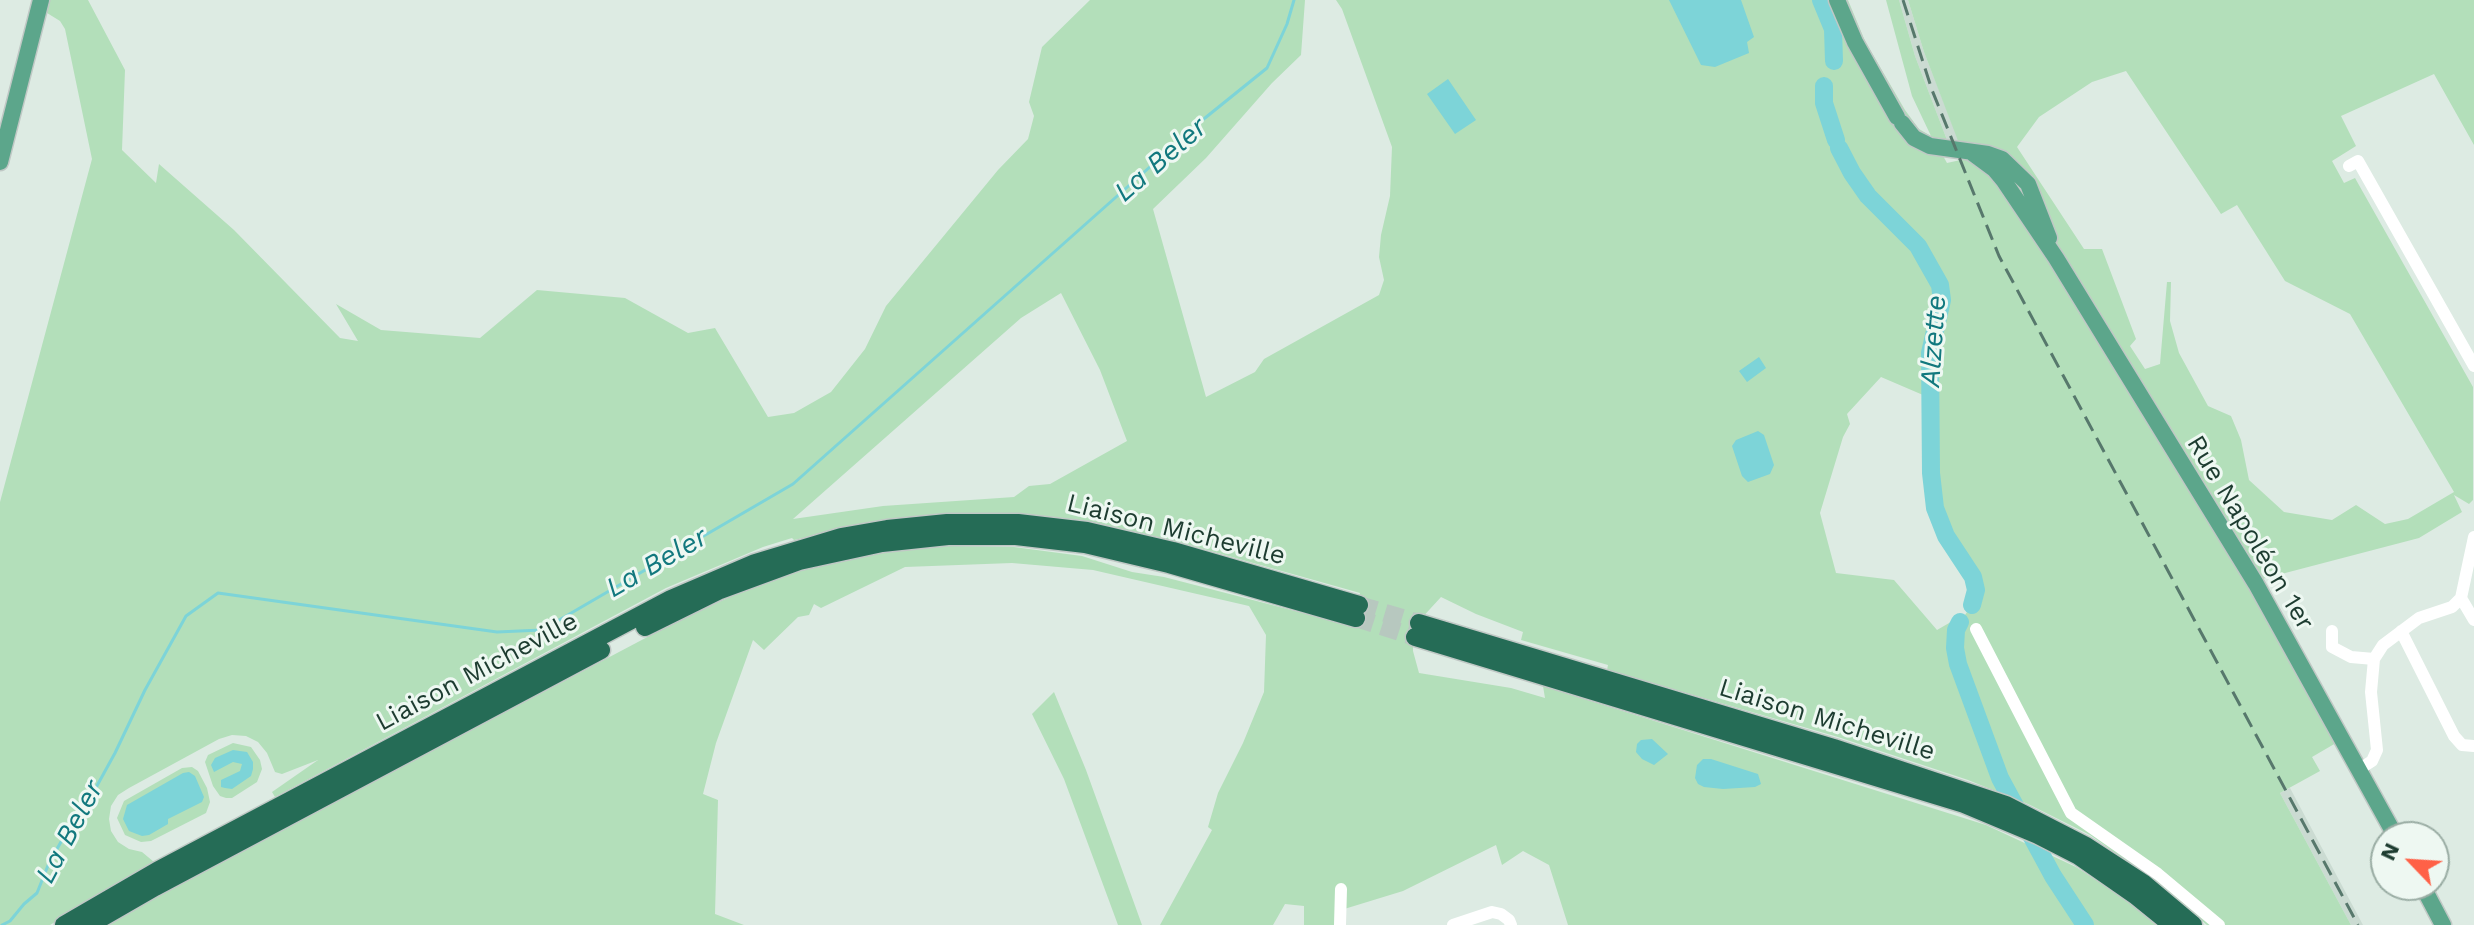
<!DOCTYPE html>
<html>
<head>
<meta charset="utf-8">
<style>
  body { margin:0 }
  #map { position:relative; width:2474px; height:925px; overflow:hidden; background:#ddebe3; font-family:"Work Sans",sans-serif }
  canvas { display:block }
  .north { position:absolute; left:2370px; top:821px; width:80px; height:80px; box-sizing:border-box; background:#eef8f2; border:2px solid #9aada4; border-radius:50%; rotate:295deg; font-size:22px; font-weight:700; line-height:32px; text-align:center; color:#1d3c30 }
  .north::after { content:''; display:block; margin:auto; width:28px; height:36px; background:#ff6147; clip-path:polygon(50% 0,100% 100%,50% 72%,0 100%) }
</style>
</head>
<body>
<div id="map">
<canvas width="2474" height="925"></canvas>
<div class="north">N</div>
</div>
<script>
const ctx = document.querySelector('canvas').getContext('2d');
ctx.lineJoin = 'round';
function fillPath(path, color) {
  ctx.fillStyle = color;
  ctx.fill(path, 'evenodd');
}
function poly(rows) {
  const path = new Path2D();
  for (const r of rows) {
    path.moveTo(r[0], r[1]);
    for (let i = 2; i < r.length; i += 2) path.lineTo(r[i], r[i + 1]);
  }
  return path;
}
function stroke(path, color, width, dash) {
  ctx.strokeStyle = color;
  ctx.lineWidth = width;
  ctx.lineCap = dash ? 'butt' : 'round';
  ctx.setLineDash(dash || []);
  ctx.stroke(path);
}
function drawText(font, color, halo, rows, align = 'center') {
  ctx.font = font + ' "Work Sans",sans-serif';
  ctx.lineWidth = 6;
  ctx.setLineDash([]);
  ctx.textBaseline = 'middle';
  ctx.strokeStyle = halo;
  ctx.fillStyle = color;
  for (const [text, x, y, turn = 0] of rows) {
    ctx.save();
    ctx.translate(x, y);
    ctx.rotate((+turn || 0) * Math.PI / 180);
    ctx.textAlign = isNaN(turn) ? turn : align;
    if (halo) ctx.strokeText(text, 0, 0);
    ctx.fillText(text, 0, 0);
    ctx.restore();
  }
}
const built = poly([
  [1899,0,1908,0,1924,52,1959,141,1947,140,1915,56],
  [2290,788,2363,925,2351,925,2280,793]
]);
const green = poly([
  [41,0,88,0,125,70,122,150,156,183,159,164,234,230,340,338,358,341,336,304,381,330,480,338,537,290,625,298,688,333,715,328,768,417,794,413,831,392,865,349,886,306,998,170,1028,139,1034,116,1029,102,1042,47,1090,0,1305,0,1301,55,1272,83,1206,158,1153,209,1206,397,1255,372,1264,359,1379,295,1384,280,1379,257,1381,235,1390,196,1392,147,1342,9,1336,0,1848,0,1865,41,1905,110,1919,129,1931,136,1912,96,1886,0,1899,0,1915,56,1947,140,1933,138,1947,163,1965,159,1924,52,1908,0,2474,0,2474,145,2434,74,2341,116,2356,146,2332,161,2344,183,2355,178,2473,387,2473,500,2469,504,2454,495,2462,512,2419,538,2247,583,2336,743,2312,757,2320,771,2280,793,2351,925,2207,925,2152,879,2090,835,2028,804,1968,780,1838,737,1607,670,1608,665,1521,640,1523,632,1476,614,1441,597,1419,621,1413,641,1413,651,1419,673,1511,688,1545,698,1543,686,1986,825,2076,867,2130,902,2157,925,1568,925,1549,865,1523,851,1502,865,1496,845,1403,891,1341,910,1340,925,1304,925,1304,906,1285,904,1273,925,1160,925,1212,830,1208,827,1218,793,1243,743,1264,692,1266,635,1249,606,1093,570,1012,563,905,567,821,608,814,604,809,615,798,617,764,650,753,640,716,743,703,794,718,800,715,914,744,925,108,925,157,896,672,624,736,594,803,570,884,552,949,546,1014,547,1082,556,1132,572,1164,577,1353,626,1360,593,1175,541,1088,521,1017,514,946,514,886,520,794,540,792,538,763,547,666,588,275,797,272,792,318,760,282,774,275,772,267,753,258,742,246,736,232,735,219,739,129,788,118,795,111,806,109,819,111,831,118,842,129,849,142,852,154,862,50,925,0,925,0,502,92,159,65,29,60,21,39,8],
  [2126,71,2221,214,2237,205,2285,281,2350,314,2454,492,2408,519,2385,524,2356,505,2332,520,2284,512,2249,480,2241,440,2231,416,2208,406,2179,353,2170,321,2171,282,2167,282,2160,364,2145,369,2130,346,2136,339,2102,249,2084,249,2017,147,2039,117,2092,82],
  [1061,293,1100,370,1127,441,1050,484,1029,486,1014,497,883,506,793,519,1021,318],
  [1881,377,1930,398,1931,473,1935,508,1946,536,1973,577,1976,590,1972,605,1960,622,1956,619,1937,630,1894,580,1836,573,1820,513,1843,437,1850,424,1847,414],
  [1054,692,1086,770,1142,925,1118,925,1064,779,1032,714],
  [233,743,251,747,260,760,262,769,257,782,232,798,226,798,220,796,213,786,205,762,208,755],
  [192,767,198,771,207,788,210,802,206,813,151,841,141,842,125,835,117,818,124,801,182,768]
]);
const water = poly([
  [1669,0,1741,0,1754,37,1747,42,1749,53,1715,67,1701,65],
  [1448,79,1476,120,1455,134,1427,94],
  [1759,357,1766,368,1747,382,1739,371],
  [1758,431,1764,435,1774,465,1770,474,1748,482,1742,476,1732,446,1736,440],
  [1652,739,1668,754,1654,765,1642,759,1636,752,1637,744,1641,740],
  [233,750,247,752,253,762,253,769,251,776,232,789,225,788,221,787,221,780,240,771,242,764,233,762,214,772,211,765,215,758],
  [1703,759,1711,759,1758,774,1761,784,1755,787,1723,789,1704,787,1698,784,1695,778,1697,765],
  [189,772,195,776,204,797,202,802,168,819,168,824,149,835,142,836,129,831,123,819,127,805,183,773]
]);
const stream = poly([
  [2,925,10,921,24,904,37,893,49,863,70,826,82,813,115,753,145,690,186,616,218,593,497,632,542,630,793,484,1205,118,1267,68,1287,24,1294,0]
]);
const river = poly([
  [1821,0,1833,29,1834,61],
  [1824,86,1824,103,1836,140],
  [1839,148,1852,173,1868,196,1918,246,1940,285,1942,300,1930,353,1931,473,1935,508,1946,536,1973,577,1976,590,1972,605],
  [1960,622,1956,630,1955,648,1958,664,2000,778,2053,876,2085,925]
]);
const highwayTunnel = poly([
  [1359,605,1419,623],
  [1356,618,1415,637]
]);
const minor = poly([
  [2349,166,2358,161,2474,366],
  [2461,598,2474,620],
  [1976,629,2071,813,2158,874,2219,925],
  [2332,631,2332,647,2351,657,2374,659],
  [2401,631,2454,736,2462,745,2474,746],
  [2358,770,2372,761,2377,750,2371,692,2374,659,2383,645,2419,618,2452,607,2461,598,2474,537],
  [1340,925,1341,889],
  [1453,925,1492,912,1501,914,1509,920,1511,925]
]);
const major = poly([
  [1837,0,1855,42,1897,117],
  [1902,123,1914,138,1930,146,1988,154,2002,159,2028,184,2049,238],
  [1971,152,1994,169,2004,181,2056,258,2256,584,2396,837],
  [0,162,41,0],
  [2422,885,2443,925]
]);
const highway = poly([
  [1419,623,1834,748,2006,805,2086,846,2143,883,2193,925],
  [645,627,720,590,799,561,882,543,948,536,1016,536,1085,544,1169,564,1356,618],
  [1415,637,1964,804,2038,835,2079,856,2135,895,2172,925],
  [64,925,157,871,671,599,755,563,841,537,887,529,947,523,1018,523,1087,531,1173,551,1359,605],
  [89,925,155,887,601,650]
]);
const rail = poly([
  [1903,0,1932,90,1999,256,2358,925]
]);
const streetNames = [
  ["Liaison Micheville",1176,530,14],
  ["Rue Napoléon 1er",2250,533,59],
  ["Liaison Micheville",477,672,-28],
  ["Liaison Micheville",1827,720,17]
];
const waterNames = [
  ["La Beler",1161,160,-41],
  ["Alzette",1934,341,-86],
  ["La Beler",657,563,-30],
  ["La Beler",70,832,-62]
];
fillPath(built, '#cbdbd2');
fillPath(green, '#b3dfba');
fillPath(water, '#7dd4d8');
stroke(stream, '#7dd4d8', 3);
stroke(river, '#7dd4d8', 18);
stroke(highwayTunnel, '#b7c8bf', 18, [18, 9]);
stroke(major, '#c0c8c5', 19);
stroke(highway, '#c0c8c5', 21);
stroke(minor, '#fff', 12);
stroke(major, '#5ca68b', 16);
stroke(highway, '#256c56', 18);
stroke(rail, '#57786c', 3, [16, 8]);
drawText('26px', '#1d3c30', '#eef8f2', streetNames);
drawText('italic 28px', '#11787e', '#eef8f2', waterNames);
</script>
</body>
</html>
